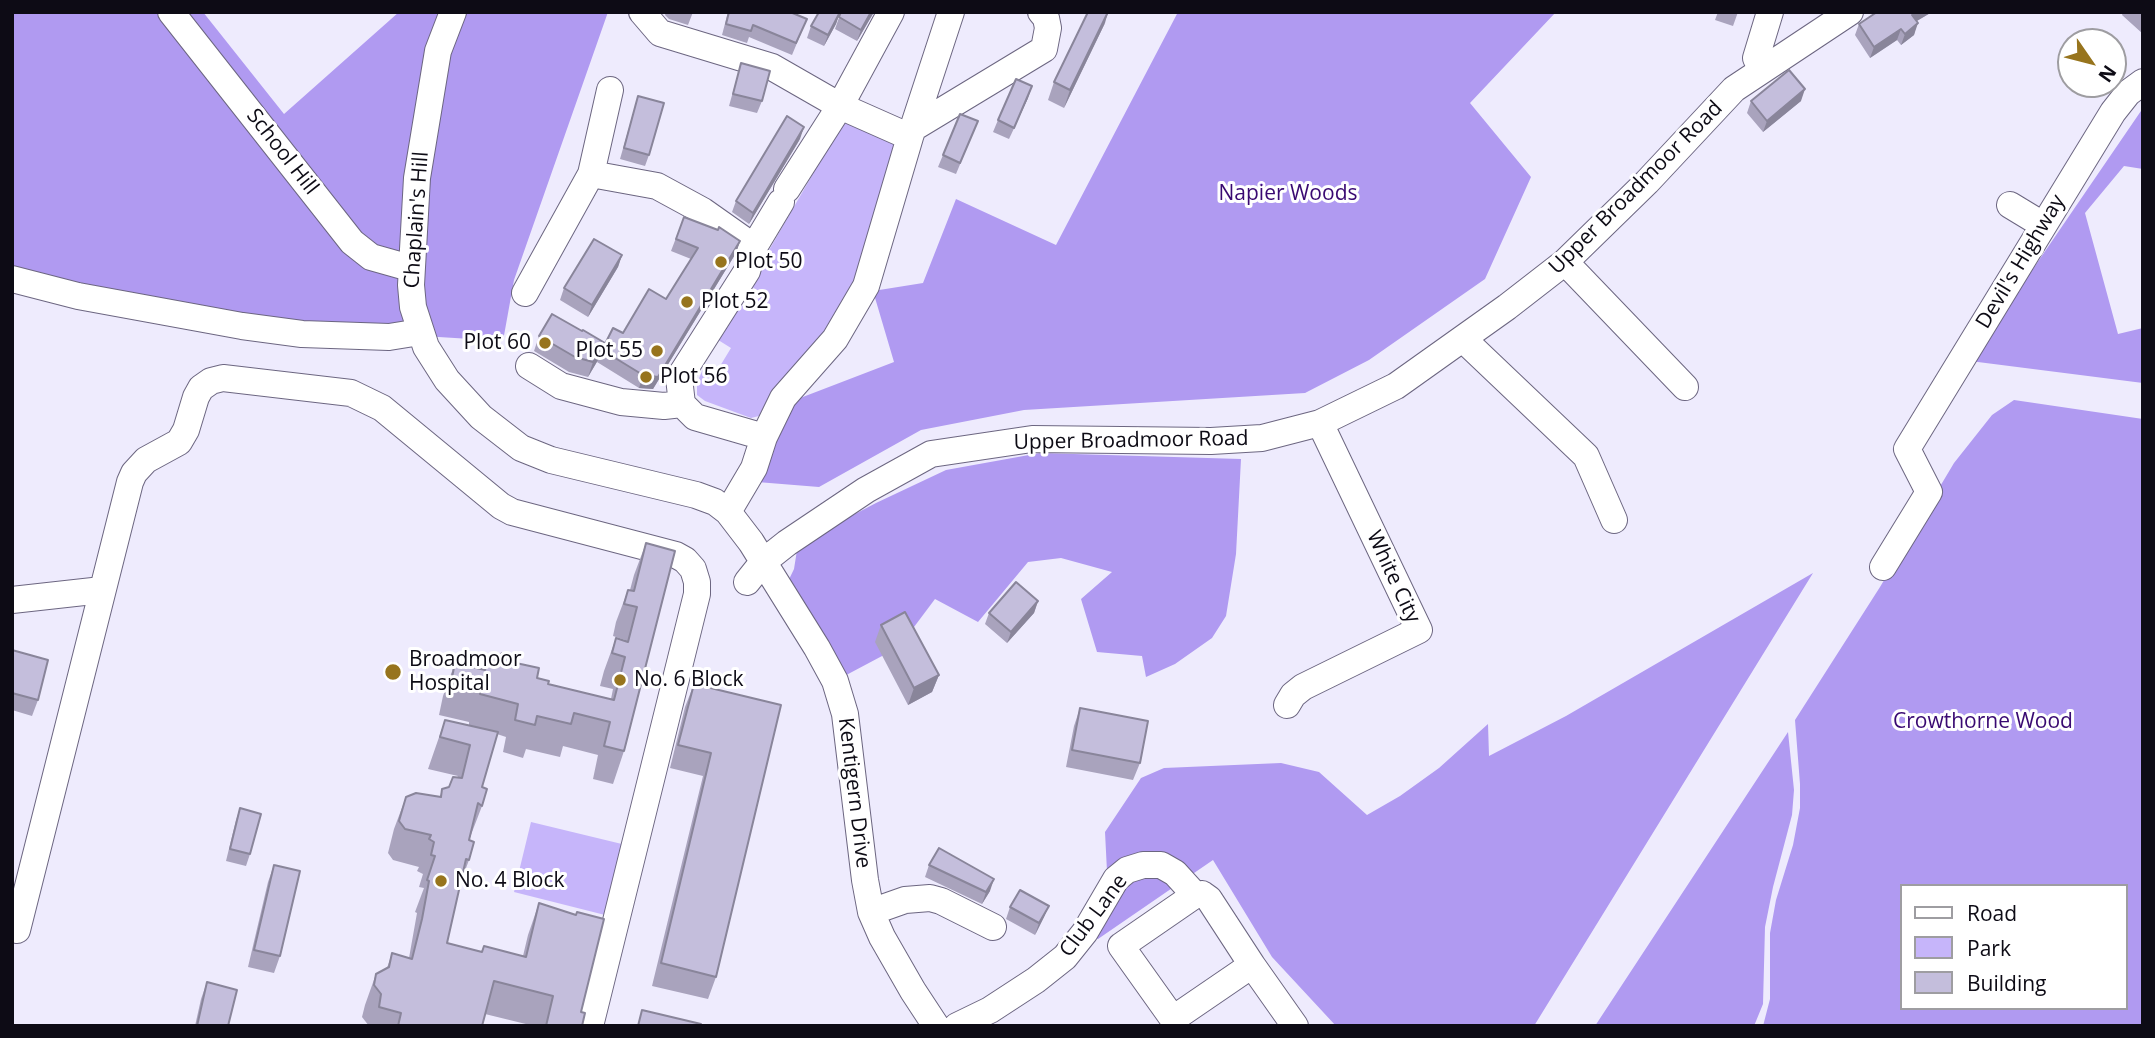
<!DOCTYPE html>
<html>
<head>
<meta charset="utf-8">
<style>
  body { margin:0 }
  #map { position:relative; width:2155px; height:1038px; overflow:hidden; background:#eeebfd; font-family:"Open Sans",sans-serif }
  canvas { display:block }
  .frame { position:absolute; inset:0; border:14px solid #0d0b15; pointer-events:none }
  .legend { position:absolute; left:1900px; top:884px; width:228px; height:126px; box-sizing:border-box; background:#fff; border:2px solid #9e9da1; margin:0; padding:9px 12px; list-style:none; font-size:21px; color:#0d0b15 }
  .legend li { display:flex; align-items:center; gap:14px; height:35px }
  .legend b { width:35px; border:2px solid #9e9da1 }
  .north { position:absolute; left:2057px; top:28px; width:70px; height:70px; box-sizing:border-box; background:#fff; border:2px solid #9e9da1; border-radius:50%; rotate:125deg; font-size:19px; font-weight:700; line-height:28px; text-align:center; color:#0d0b15 }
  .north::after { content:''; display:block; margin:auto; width:24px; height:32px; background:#97741d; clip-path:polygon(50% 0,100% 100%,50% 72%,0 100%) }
</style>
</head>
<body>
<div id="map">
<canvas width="2155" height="1038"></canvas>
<div class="frame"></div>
<ul class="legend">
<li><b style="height:9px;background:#fff"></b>Road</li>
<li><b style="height:19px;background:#c6b5fa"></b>Park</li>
<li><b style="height:19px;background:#c4bedc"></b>Building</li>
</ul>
<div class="north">N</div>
</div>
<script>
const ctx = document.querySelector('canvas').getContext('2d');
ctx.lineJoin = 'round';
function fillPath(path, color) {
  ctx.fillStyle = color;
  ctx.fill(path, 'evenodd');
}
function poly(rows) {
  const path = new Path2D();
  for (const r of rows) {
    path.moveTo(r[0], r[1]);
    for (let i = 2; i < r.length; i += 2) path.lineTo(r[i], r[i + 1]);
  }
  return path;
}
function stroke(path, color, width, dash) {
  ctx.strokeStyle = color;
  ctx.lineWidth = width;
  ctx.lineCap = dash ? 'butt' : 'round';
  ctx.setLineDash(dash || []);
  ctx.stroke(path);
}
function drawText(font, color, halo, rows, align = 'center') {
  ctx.font = font + ' "Open Sans",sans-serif';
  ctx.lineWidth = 6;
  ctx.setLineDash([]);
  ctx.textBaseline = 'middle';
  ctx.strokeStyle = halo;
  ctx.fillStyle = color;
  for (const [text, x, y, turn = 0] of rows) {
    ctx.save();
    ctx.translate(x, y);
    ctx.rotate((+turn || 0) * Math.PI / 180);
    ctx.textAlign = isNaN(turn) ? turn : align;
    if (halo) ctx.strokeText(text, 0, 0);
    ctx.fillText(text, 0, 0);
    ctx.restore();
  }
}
const green = poly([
  [849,111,898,141,849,295,831,326,763,415,751,418,705,401,697,395,697,383,703,369,714,376,731,348,715,338,737,303,751,310,762,293,749,285],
  [531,822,626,845,609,916,514,892]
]);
const forest = poly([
  [12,12,203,12,284,114,399,12,608,12,514,280,503,341,294,328,12,278],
  [1178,12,1556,12,1470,103,1531,177,1485,279,1369,360,1305,393,1024,410,921,430,819,487,757,482,795,400,894,362,873,291,923,283,956,199,1056,245],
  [2143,108,2143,169,2124,166,2085,213,2118,334,2143,328,2143,383,1970,361],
  [2014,400,2143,419,2143,1026,1763,1026,1770,999,1770,933,1776,900,1793,845,1800,808,1800,784,1795,720,1880,587,1954,463,1992,415],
  [1901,886,2125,886,2125,1008,1901,1008],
  [1040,453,1241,459,1236,554,1226,616,1212,638,1175,664,1146,677,1142,656,1097,652,1081,599,1112,572,1061,558,1028,562,978,622,935,599,899,647,835,681,782,594,794,569,798,544,876,503,946,470],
  [1813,573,1534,1026,1336,1026,1272,957,1213,860,1098,939,1085,932,1108,891,1105,832,1141,778,1164,768,1281,763,1319,772,1367,815,1400,796,1439,768,1488,724,1489,756,1566,716],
  [1788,732,1794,790,1792,815,1773,887,1765,927,1763,1004,1754,1026,1595,1026]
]);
const minor = poly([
  [171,12,352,242,371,257,410,268],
  [453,12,438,51,417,178,411,285,413,307,426,347,447,380,481,417,521,448,551,460,696,495,715,502,728,512,751,542,817,648,835,681,845,714,865,880,871,912,882,937,913,991,936,1026],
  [642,12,660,33,772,67,840,106,910,137],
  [1761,69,1756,58,1770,12],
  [915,127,1044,49,1048,28,1046,18,1041,12],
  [591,174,657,186,703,211,754,247,747,271,679,378,682,404,695,417,764,437],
  [787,189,840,106,891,12],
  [2010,205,2043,225],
  [754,247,781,202],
  [1565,262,1685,387],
  [12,279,78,296,242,326,302,334,389,337,420,332],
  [525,293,591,174,610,90],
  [1463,339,1586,456,1614,520],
  [529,366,561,386,621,402,664,406,682,404],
  [728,512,754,468,764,437,783,398,835,339,866,286,910,137,951,12],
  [1883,567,1929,492,1907,449,2113,112,2128,93,2143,82],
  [747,582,763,562,787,543,866,490,931,454,1032,439,1211,441,1262,438,1320,423,1396,386,1507,307,1565,262,1647,182,1734,89,1850,12],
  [12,600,102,590],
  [1287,705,1293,695,1303,687,1419,630,1320,423],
  [1202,894,1209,899,1252,965,1173,1019,1121,946,1195,895,1202,894],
  [871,912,905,900,930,898,941,901,993,927],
  [12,929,17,930,130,482,134,473,146,460,179,442,186,430,196,397,201,388,211,381,223,378,351,393,382,408,501,506,512,512,676,555,685,560,693,569,697,582,697,594,590,1026],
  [1252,965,1295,1026],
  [957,1026,990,1010,1036,980,1065,957,1085,932,1116,879,1127,870,1143,865,1161,865,1175,873,1195,895]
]);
const wall = poly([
  [666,12,693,12,688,25,669,19,665,15],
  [728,12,790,12,807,19,792,55,749,37,747,43,722,35],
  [840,12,836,24,824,46,807,38,811,26],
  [841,12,874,12,857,41,835,29],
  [1718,12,1738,12,1733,26,1715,20],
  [1932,12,1917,21,1914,35,1901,45,1897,40,1870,58,1855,35,1859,24],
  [2123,12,2143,12,2143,34,2122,15],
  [1105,23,1064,108,1048,100,1054,82],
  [741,63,762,101,757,113,729,106],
  [638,96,649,155,645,166,620,159],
  [1028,98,1009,139,993,132,998,120],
  [1751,101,1801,101,1763,132,1747,113],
  [973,133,956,174,938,167,943,155],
  [800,139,749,224,732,212,736,201],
  [684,217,740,241,736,253,653,389,639,388,597,362,598,360,588,377,569,372,534,351,539,336,605,343,623,333,666,299,691,259,671,251],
  [622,255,618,267,588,317,560,300,564,288],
  [646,543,624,751,613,784,593,779,598,755,563,746,560,757,526,749,523,758,503,752,506,737,497,734,482,787,482,806,469,840,469,860,459,887,447,943,482,952,523,956,528,935,539,903,581,1012,582,1026,534,1026,485,1014,482,1026,369,1026,362,1017,365,1005,376,974,387,968,392,953,409,958,417,913,415,912,424,888,419,887,423,874,417,871,419,867,393,860,388,853,394,829,406,797,440,797,442,789,449,787,458,776,428,769,445,720,469,725,469,722,439,715,443,696,455,663,484,670,489,657,516,663,537,678,548,684,611,699,613,689,600,686,604,671,616,638,624,641,625,640,613,636,616,622,628,590,630,590,634,575],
  [1038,601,1034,613,1007,643,985,624,989,613],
  [881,625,939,675,932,692,908,705,875,642],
  [12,650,38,700,32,716,12,710],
  [694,684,781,705,716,977,708,999,652,986,703,776,670,768,685,707],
  [1080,708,1140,763,1133,780,1066,767,1074,726],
  [240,808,250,854,246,866,226,861,236,820],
  [274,865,280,956,274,973,248,967,268,882],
  [929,865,990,891,982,904,925,877],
  [1049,906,1044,917,1035,935,1006,919,1010,907],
  [207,982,228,1026,195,1026,201,999]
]);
const shadedWall = poly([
  [840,12,836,24,824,46,828,35],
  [871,12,874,12,857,41,861,30],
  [1108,12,1105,23,1064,108,1070,90],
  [1916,12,1932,12,1908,26,1912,15],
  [1918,23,1914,35,1901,45,1905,34],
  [1901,29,1897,40,1870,58,1874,47],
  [1032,86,1028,98,1009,139,1014,128],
  [1805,89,1801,101,1763,132,1767,121],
  [804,127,800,139,749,224,753,213],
  [740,241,736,253,653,389,639,388,643,375],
  [622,255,618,267,588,317,592,305],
  [605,343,598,360,588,377,593,362],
  [1038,601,1034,613,1007,643,1011,632],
  [939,675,932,692,908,705,914,688],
  [994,879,990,891,982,904,986,892],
  [1049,906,1044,917,1035,935,1039,923]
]);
const building = poly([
  [729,12,790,12,807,19,796,43,753,25,751,31,726,24,729,12],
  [819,12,840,12,828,35,811,26,819,12],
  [841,12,871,12,861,30,839,17,841,12],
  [1088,12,1108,12,1070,90,1054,82,1088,12],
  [1877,12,1916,12,1912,15,1918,23,1905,34,1901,29,1874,47,1859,24,1877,12],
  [741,63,770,71,762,101,733,94,741,63],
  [1789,70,1805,89,1767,121,1751,101,1789,70],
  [1016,79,1032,86,1014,128,998,120,1016,79],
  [638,96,664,103,649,155,624,148,638,96],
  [960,114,978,121,960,163,943,155,960,114],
  [787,116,804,127,753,213,736,201,787,116],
  [684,217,718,230,719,227,740,241,658,377,643,375,602,350,613,328,623,333,649,289,666,299,681,275,698,248,676,239,684,217],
  [594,239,622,255,592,305,564,288,594,239],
  [552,314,582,331,583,330,605,343,593,362,575,357,539,336,552,314],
  [646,543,675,551,624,751,604,746,610,722,574,713,571,724,537,716,535,725,515,720,518,704,480,694,481,690,451,682,455,663,485,670,489,657,496,658,502,653,512,655,516,663,539,668,537,678,549,681,548,684,614,700,625,657,612,653,616,638,628,642,637,607,624,604,628,590,634,591,646,543],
  [1016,582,1038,601,1011,632,989,613,1016,582],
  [905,612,939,675,914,688,881,625,905,612],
  [12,650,48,660,38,700,12,693,12,650],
  [694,684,781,705,716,977,661,963,711,753,678,745,694,684],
  [1080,708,1148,721,1140,763,1072,750,1080,708],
  [445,720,498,732,482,787,487,789,482,806,478,803,469,840,474,842,469,860,466,859,447,943,482,952,484,946,526,957,539,903,576,915,577,912,604,919,581,1012,585,1013,582,1026,546,1026,553,996,494,981,482,1026,398,1026,401,1013,379,1007,381,994,374,985,376,974,389,967,392,953,412,959,422,919,429,881,427,880,435,856,431,855,434,842,429,839,431,835,405,829,399,821,406,797,416,793,441,797,442,789,449,787,453,777,462,778,470,745,440,737,445,720],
  [240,808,261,814,250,854,230,849,240,808],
  [939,848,994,879,986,892,929,865,939,848],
  [274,865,300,871,280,956,254,950,274,865],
  [1020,890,1049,906,1039,923,1010,907,1020,890],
  [207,982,237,990,228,1026,197,1026,207,982],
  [642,1010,701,1024,700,1026,638,1026,642,1010]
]);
const markers = [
  [721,262,7,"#97741d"],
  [687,302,7,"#97741d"],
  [545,343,7,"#97741d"],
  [657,351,7,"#97741d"],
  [646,377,7,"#97741d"],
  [393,672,9,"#97741d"],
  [620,680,7,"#97741d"],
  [441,881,7,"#97741d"]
];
const streetNames = [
  ["School Hill",282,152,52],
  ["Upper Broadmoor Road",1636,188,-45],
  ["Chaplain's Hill",417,220,-86],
  ["Devil's Highway",2021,262,-59],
  ["Upper Broadmoor Road",1131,441,-1],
  ["White City",1393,577,65],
  ["Kentigern Drive",854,793,83],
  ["Club Lane",1094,916,-53]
];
const parkNames = [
  ["Napier Woods",1288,194],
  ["Crowthorne Wood",1983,722]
];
const poiNames = [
  ["Plot 50",735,262],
  ["Plot 52",701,302],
  ["Plot 60",531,343,"right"],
  ["Plot 55",643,351,"right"],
  ["Plot 56",660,377],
  ["Broadmoor",409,660],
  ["Hospital",409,684],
  ["No. 6 Block",634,680],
  ["No. 4 Block",455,881]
];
fillPath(green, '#c6b5fa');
fillPath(forest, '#b09af1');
stroke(minor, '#6c6681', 28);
stroke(minor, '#fff', 26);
fillPath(wall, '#a9a3bd');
fillPath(shadedWall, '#89859a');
fillPath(building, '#c4bedc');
stroke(building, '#89859a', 2);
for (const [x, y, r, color] of markers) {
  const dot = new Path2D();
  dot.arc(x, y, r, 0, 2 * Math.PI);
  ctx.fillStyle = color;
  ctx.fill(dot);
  stroke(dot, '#fff', 2.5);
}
drawText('21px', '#0d0b15', '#fff', streetNames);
drawText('21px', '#390972', '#fff', parkNames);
drawText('21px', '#0d0b15', '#fff', poiNames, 'left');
</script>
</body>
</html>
